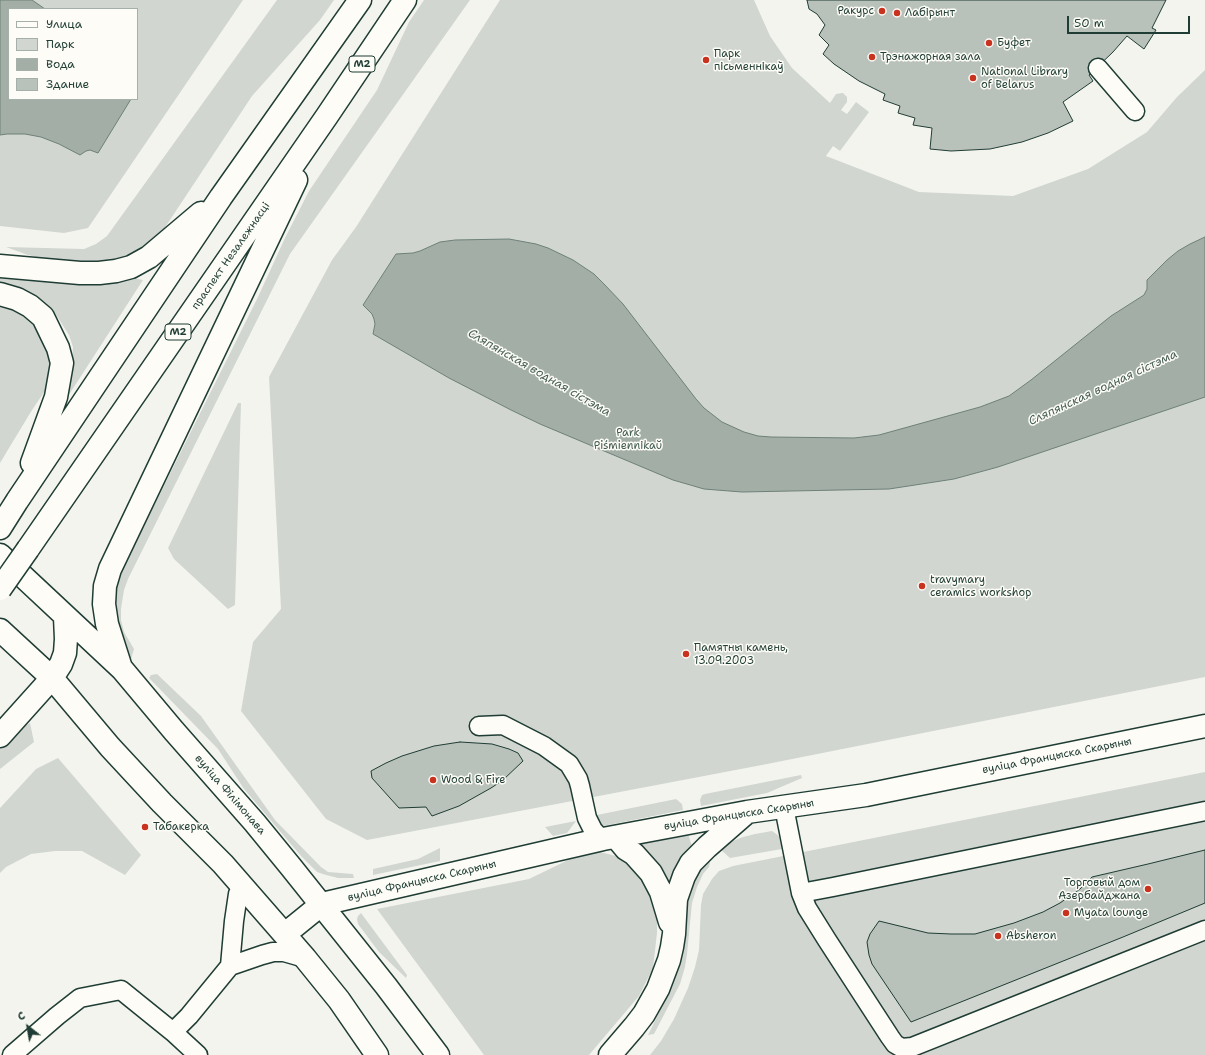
<!DOCTYPE html>
<html>
<head>
<meta charset="utf-8">
<style>
  body { margin:0 }
  #map { position:relative; width:1205px; height:1055px; overflow:hidden; background:#f4f4ef; font-family:"Shantell Sans",sans-serif }
  canvas { display:block }
  .legend { position:absolute; left:8px; top:8px; width:130px; height:92px; box-sizing:border-box; background:#fdfcf7; border:1px solid #a4b0a9; margin:0; padding:5px 7px; list-style:none; font-size:12px; color:#1f3d34 }
  .legend li { display:flex; align-items:center; gap:8px; height:20px }
  .legend b { width:20px; border:1px solid #a4b0a9 }
  .north { position:absolute; left:8px; top:1007px; width:40px; height:40px; -webkit-text-stroke:3px #fdfcf7; paint-order:stroke; rotate:329deg; font-size:11px; font-weight:700; line-height:16px; text-align:center; color:#1f3d34 }
  .north::after { content:''; display:block; margin:auto; width:14px; height:18px; background:#1f3d34; clip-path:polygon(50% 0,100% 100%,50% 72%,0 100%) }
  .scale { position:absolute; left:1067px; top:16px; width:123px; height:18px; box-sizing:border-box; border:2px solid #1f3d34; border-top:0; padding-left:5px; font-size:12px; line-height:14px; white-space:nowrap; color:#1f3d34; -webkit-text-stroke:3px #fdfcf7; paint-order:stroke }
</style>
</head>
<body>
<div id="map">
<canvas width="1205" height="1055"></canvas>
<ul class="legend">
<li><b style="height:5px;background:#fdfcf7"></b>Улица</li>
<li><b style="height:11px;background:#d1d6d1"></b>Парк</li>
<li><b style="height:11px;background:#a3aea7"></b>Вода</li>
<li><b style="height:11px;background:#b9c1bb"></b>Здание</li>
</ul>
<div class="north">С</div>
<div class="scale">50 m</div>
</div>
<script>
const ctx = document.querySelector('canvas').getContext('2d');
ctx.lineJoin = 'round';
function fillPath(path, color) {
  ctx.fillStyle = color;
  ctx.fill(path, 'evenodd');
}
function poly(rows) {
  const path = new Path2D();
  for (const r of rows) {
    path.moveTo(r[0], r[1]);
    for (let i = 2; i < r.length; i += 2) path.lineTo(r[i], r[i + 1]);
  }
  return path;
}
function stroke(path, color, width, dash) {
  ctx.strokeStyle = color;
  ctx.lineWidth = width;
  ctx.lineCap = dash ? 'butt' : 'round';
  ctx.setLineDash(dash || []);
  ctx.stroke(path);
}
function drawText(font, color, halo, rows, align = 'center') {
  ctx.font = font + ' "Shantell Sans",sans-serif';
  ctx.lineWidth = 3;
  ctx.setLineDash([]);
  ctx.textBaseline = 'middle';
  ctx.strokeStyle = halo;
  ctx.fillStyle = color;
  for (const [text, x, y, turn = 0] of rows) {
    ctx.save();
    ctx.translate(x, y);
    ctx.rotate((+turn || 0) * Math.PI / 180);
    ctx.textAlign = isNaN(turn) ? turn : align;
    if (halo) ctx.strokeText(text, 0, 0);
    ctx.fillText(text, 0, 0);
    ctx.restore();
  }
}
const green = poly([
  [0,0,243,0,88,228,64,233,0,226],
  [9,9,137,9,137,99,9,99],
  [277,0,334,0,320,20,252,96,160,235,147,245,125,258,111,261,88,264,48,260,28,255,6,247,84,249,96,244,107,236],
  [424,0,470,0,290,254,128,579,124,590,121,609,121,620,124,632,134,649,131,659,116,639,112,627,116,584,124,566,258,297,285,238,309,191,377,90,409,22],
  [500,0,754,0,770,36,792,68,830,103,836,94,842,93,843,93,847,97,847,102,841,110,847,114,856,102,869,112,840,151,833,146,826,156,919,192,1013,196,1088,169,1147,132,1177,97,1205,70,1205,677,762,765,367,840,326,819,241,711,253,642,281,609,269,377,332,260,356,227],
  [0,272,128,277,143,280,63,404,72,362,73,347,69,335,53,310,29,292,13,285,0,284],
  [0,304,20,309,37,324,44,334,52,366,49,385,32,410,0,463],
  [238,403,241,403,235,605,228,609,174,559,168,548],
  [157,674,201,716,275,820,321,867,328,872,353,874,354,878,338,878,326,875,317,872,301,856,244,789,218,749,149,678,151,675],
  [30,723,34,742,0,769,0,749,23,727],
  [58,758,141,855,125,875,82,851,55,851,31,854,6,867,0,873,0,808,36,769],
  [1205,772,1205,1055,650,1055,661,1041,674,1019,688,988,695,967,699,950,701,905,703,894,712,879,719,871,733,866],
  [801,775,802,778,767,793,701,806,700,800,702,795,705,794],
  [676,799,682,804,683,810,598,827,592,816],
  [576,821,567,833,553,836,545,827],
  [686,828,692,846,676,867,669,885,628,841],
  [772,831,779,836,782,849,730,858,720,849,730,842,743,837,755,834],
  [440,848,440,861,373,875,373,869,418,859],
  [596,851,624,858,642,871,657,911,657,933,653,968,639,996,589,1055,484,1055,377,909,529,879,566,861,578,854],
  [707,860,710,863,709,867,703,874,697,887,692,903,687,954,685,967,680,984,654,1034,648,1035,660,1011,677,971,687,898,696,876,702,865],
  [361,913,407,975,406,978,379,952,358,924,357,919,358,916]
]);
const water = poly([
  [0,0,32,0,45,9,9,9,9,99,131,99,98,153,90,150,86,151,80,155,59,144,41,137,25,134,7,134,0,135,0,0],
  [1205,237,1205,397,998,467,954,479,889,489,742,492,704,489,673,480,540,424,511,410,449,378,373,334,375,324,374,319,372,314,363,305,396,254,413,253,420,251,440,242,455,240,509,239,536,244,548,248,573,260,594,274,604,284,623,304,696,399,704,408,722,422,744,432,758,436,771,437,854,438,879,435,980,407,1009,396,1031,380,1111,316,1144,295,1147,289,1147,280,1167,260,1178,251,1190,244,1205,237]
]);
const building = poly([
  [807,0,1166,0,1152,28,1156,30,1144,49,1127,36,1113,52,1089,75,1093,81,1063,102,1073,121,1048,133,1022,142,990,149,951,151,930,149,932,128,913,125,915,118,898,113,900,106,883,100,885,94,859,81,834,64,823,54,829,45,819,35,825,25,817,14,809,9,807,0],
  [460,742,492,744,509,749,518,753,523,761,503,780,491,788,459,806,432,816,426,807,399,808,372,778,371,771,386,763,402,756,434,746,460,742],
  [1205,850,1205,903,1123,937,911,1022,872,964,869,955,867,942,870,934,879,921,928,933,951,934,975,934,1014,923,1043,912,1060,903,1080,889,1092,877,1148,864,1205,850]
]);
const minor = poly([
  [1098,68,1135,111],
  [479,726,503,725,544,746,569,764,578,779,580,786,587,818,593,830,600,838,603,839],
  [784,807,801,893,833,887,1205,811],
  [801,893,807,908,827,940,890,1037,895,1044,902,1048,912,1047,1205,930],
  [230,966,234,921,238,894,242,886],
  [173,1032,198,1055],
  [12,1055,57,1016,80,998,121,990,173,1032,189,1016,230,966,262,955,273,952,284,952,305,958]
]);
const major = poly([
  [0,266,80,273,99,273,116,271,131,267,149,257,201,213],
  [0,294,17,299,30,306,43,317,58,348,62,363,56,397,32,463],
  [0,528,17,501,221,197,360,0],
  [28,549,327,116,405,0],
  [0,555,122,669,174,731,255,823,291,867,386,986,438,1055],
  [0,630,52,678,110,747,162,803,223,864,305,958,339,1000,377,1055],
  [121,668,107,624,104,604,105,586,110,569,296,180],
  [0,736,52,678,61,664,65,653,66,639,65,617],
  [616,837,626,849,634,854,651,873,661,892,670,922],
  [285,934,322,904,603,839,747,812,866,795,1205,726],
  [610,1055,634,1027,644,1014,658,989,669,960,672,947,674,934,676,899,684,876,691,863,707,847,746,813]
]);
const majorBridge = poly([
  [0,589,28,549]
]);
const markers = [
  [882,11,4,"#c8321e"],
  [897,13,4,"#c8321e"],
  [989,43,4,"#c8321e"],
  [872,57,4,"#c8321e"],
  [706,60,4,"#c8321e"],
  [973,78,4,"#c8321e"],
  [922,586,4,"#c8321e"],
  [686,654,4,"#c8321e"],
  [433,780,4,"#c8321e"],
  [145,827,4,"#c8321e"],
  [1148,889,4,"#c8321e"],
  [1066,913,4,"#c8321e"],
  [998,936,4,"#c8321e"]
];
const shields = [
  [362,64,26],
  [178,332,26]
];
const shieldNames = [
  ["М2",362,64],
  ["М2",178,332]
];
const poiNames = [
  ["Ракурс",874,11,"right"],
  ["Лабірынт",905,13],
  ["Буфет",997,43],
  ["Парк",714,54],
  ["пісьменнікаў",714,67],
  ["Трэнажорная зала",880,57],
  ["National Library",981,72],
  ["of Belarus",981,85],
  ["travymary",930,580],
  ["ceramics workshop",930,593],
  ["Памятны камень,",694,648],
  ["13.09.2003",694,661],
  ["Wood & Fire",441,780],
  ["Табакерка",153,827],
  ["Торговый дом",1140,883,"right"],
  ["Азербайджана",1140,896,"right"],
  ["Myata lounge",1074,913],
  ["Absheron",1006,936]
];
const streetNames = [
  ["праспект Незалежнасці",231,256,-55],
  ["вуліца Францыска Скарыны",1057,756,-11],
  ["вуліца Філімонава",230,795,49],
  ["вуліца Францыска Скарыны",739,815,-9],
  ["вуліца Францыска Скарыны",422,881,-13]
];
const parkNames = [
  ["Park",628,433],
  ["Piśmiennikaŭ",628,446]
];
const waterNames = [
  ["Сляпянская водная сістэма",539,373,30],
  ["Сляпянская водная сістэма",1103,388,-25]
];
fillPath(green, '#d1d6d1');
fillPath(water, '#a3aea7');
stroke(water, '#6e8179', 1);
fillPath(building, '#b9c1bb');
stroke(building, '#1f3d34', 1);
stroke(minor, '#1f3d34', 21);
stroke(major, '#1f3d34', 25);
stroke(minor, '#fdfcf7', 18);
stroke(major, '#fdfcf7', 22);
stroke(majorBridge, '#1f3d34', 25, []);
stroke(majorBridge, '#fdfcf7', 22);
for (const [x, y, r, color] of markers) {
  const dot = new Path2D();
  dot.arc(x, y, r, 0, 2 * Math.PI);
  ctx.fillStyle = color;
  ctx.fill(dot);
  stroke(dot, '#fdfcf7', 1.5);
}
for (const [x, y, w] of shields) {
  const box = new Path2D();
  box.roundRect(x - w / 2, y - 8, w, 16, 3);
  ctx.fillStyle = '#fdfcf7';
  ctx.fill(box);
  stroke(box, '#1f3d34', 1);
}
drawText('bold 10px', '#1f3d34', null, shieldNames);
drawText('11px', '#1f3d34', '#fdfcf7', poiNames, 'left');
drawText('11px', '#1f3d34', '#fdfcf7', streetNames);
drawText('11px', '#435c53', '#fdfcf7', parkNames);
drawText('italic 12px', '#475f56', '#fdfcf7', waterNames);
</script>
</body>
</html>
